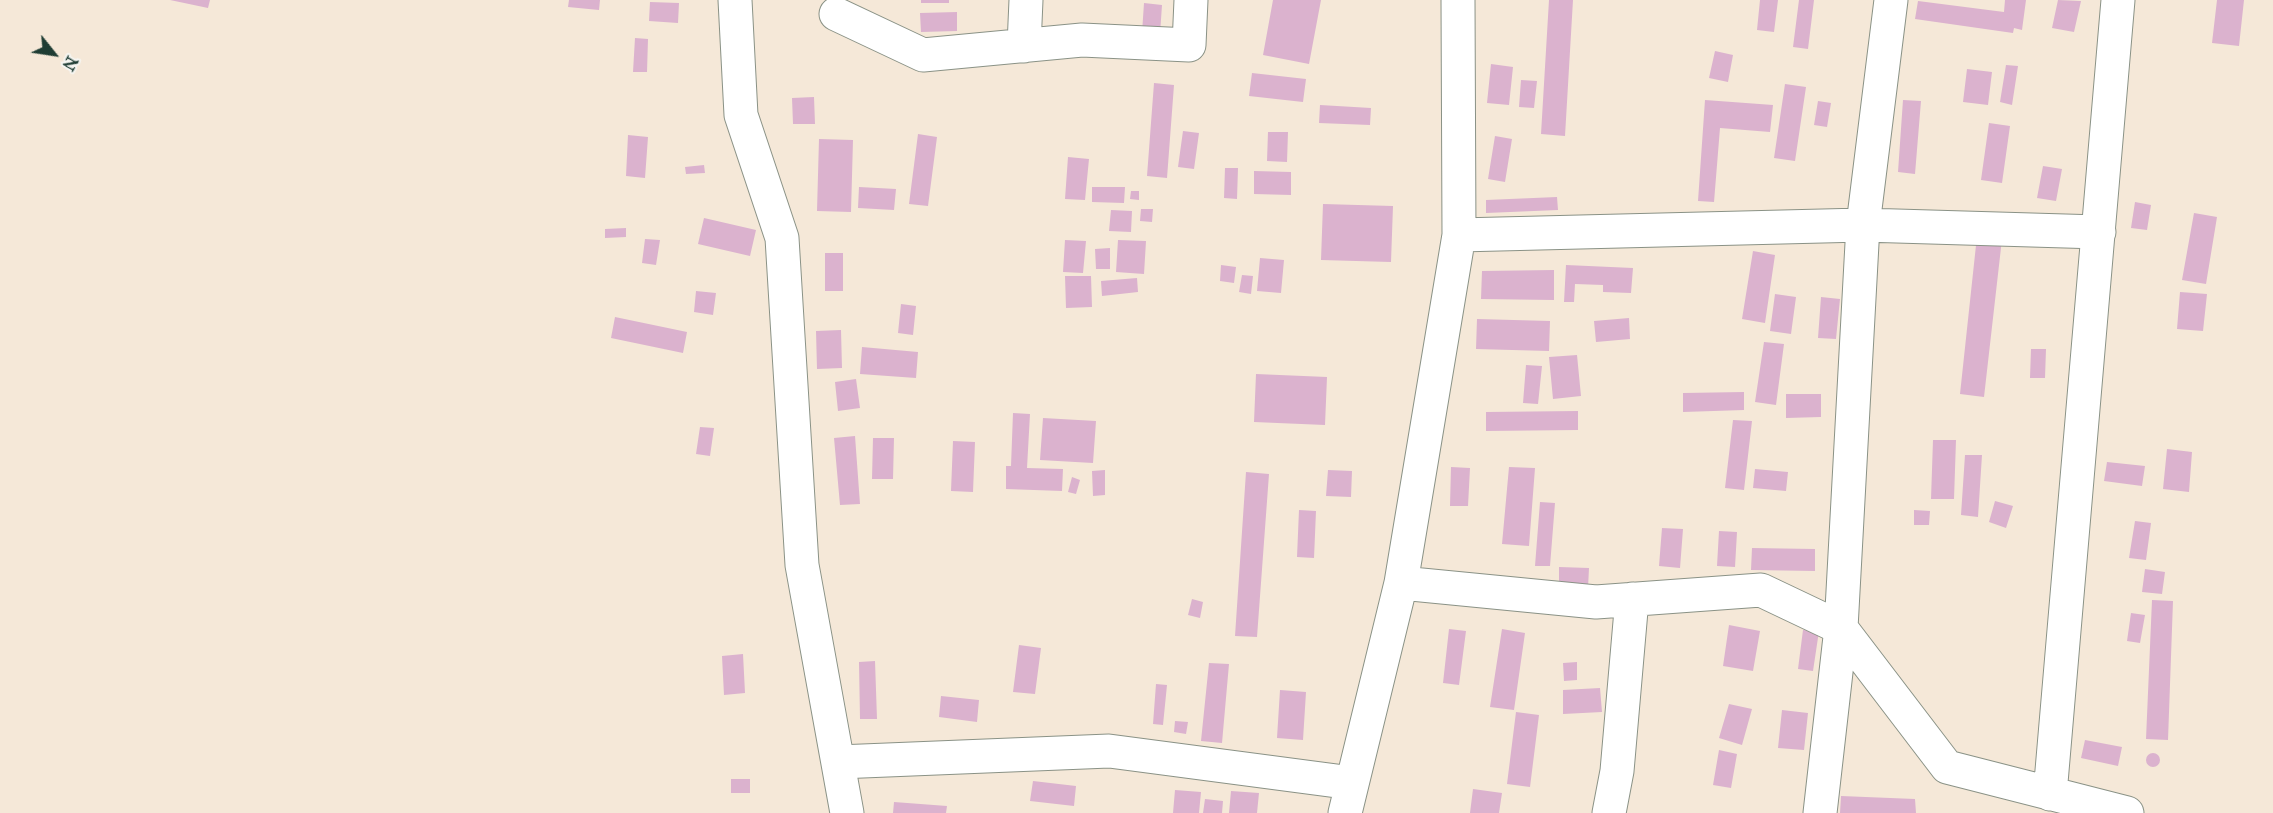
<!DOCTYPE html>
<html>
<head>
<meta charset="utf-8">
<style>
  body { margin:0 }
  #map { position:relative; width:2273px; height:813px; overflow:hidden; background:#f5e8d8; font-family:"IM FELL Great Primer",serif }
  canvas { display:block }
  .north { position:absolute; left:24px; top:24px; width:60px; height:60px; -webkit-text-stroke:4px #f6f6f2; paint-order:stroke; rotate:120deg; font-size:16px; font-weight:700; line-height:24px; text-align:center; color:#1f3d34 }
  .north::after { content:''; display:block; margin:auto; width:21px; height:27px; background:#1f3d34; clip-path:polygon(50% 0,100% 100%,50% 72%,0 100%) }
</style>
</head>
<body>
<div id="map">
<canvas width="2273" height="813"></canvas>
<div class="north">N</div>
</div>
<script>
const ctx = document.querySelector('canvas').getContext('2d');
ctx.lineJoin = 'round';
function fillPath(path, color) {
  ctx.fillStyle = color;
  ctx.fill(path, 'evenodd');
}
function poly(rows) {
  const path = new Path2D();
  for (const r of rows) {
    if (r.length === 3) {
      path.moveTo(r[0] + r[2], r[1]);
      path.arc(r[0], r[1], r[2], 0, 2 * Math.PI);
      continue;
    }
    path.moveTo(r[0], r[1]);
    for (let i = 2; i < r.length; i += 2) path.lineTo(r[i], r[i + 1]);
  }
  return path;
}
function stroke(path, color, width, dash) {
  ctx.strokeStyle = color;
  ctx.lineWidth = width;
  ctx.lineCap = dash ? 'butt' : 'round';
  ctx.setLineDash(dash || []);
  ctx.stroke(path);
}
const building = poly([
  [170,0,210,0,208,8],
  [569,0,600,0,599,10,568,7],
  [921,0,949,0,949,3,921,3],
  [1273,0,1321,0,1309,64,1263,55],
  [1549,0,1573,0,1565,136,1541,134],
  [1760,0,1778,0,1774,32,1757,30],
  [1799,0,1814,0,1808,49,1793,47],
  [2005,0,2026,0,2022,30,2014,28,2013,33,1915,19,1918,1,2004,12],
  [2058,0,2081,1,2074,32,2052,28],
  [2217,0,2244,0,2239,46,2212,43],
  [650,2,679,3,678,23,649,21],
  [1144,3,1162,5,1160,34,1142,33],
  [957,12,957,31,921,32,920,13],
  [635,38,648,39,647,72,633,72],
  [1715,51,1733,55,1728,82,1709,78],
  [1491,64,1513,67,1509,105,1487,103],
  [2006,65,2018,66,2012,105,2000,102],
  [1967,69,1992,72,1988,105,1963,102],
  [1252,73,1306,79,1303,102,1249,96],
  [1521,80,1537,81,1534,108,1519,107],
  [1154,83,1174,85,1167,178,1147,176],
  [1785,84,1806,87,1795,161,1774,158],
  [814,97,815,124,793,124,792,98],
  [1705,100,1773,105,1770,132,1720,128,1714,202,1698,201],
  [1903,100,1921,101,1915,174,1898,172],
  [1818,101,1831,103,1827,127,1814,125],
  [1320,105,1371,108,1370,125,1319,123],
  [1989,123,2010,126,2002,183,1981,180],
  [1183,131,1199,133,1194,169,1178,167],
  [1268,132,1288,132,1287,162,1267,161],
  [918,134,937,137,928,206,909,204],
  [628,135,648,137,645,178,626,176],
  [1495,136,1512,139,1505,182,1488,179],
  [819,139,853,140,851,212,817,211],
  [1068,157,1089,159,1085,200,1065,199],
  [704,165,705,173,686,174,685,167],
  [2043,166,2062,169,2056,201,2037,198],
  [1225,168,1238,168,1237,199,1224,198],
  [1254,171,1291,172,1291,195,1254,194],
  [859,187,896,189,894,210,858,208],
  [1092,187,1125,187,1124,203,1092,202],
  [1131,191,1139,191,1139,200,1130,199],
  [1557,197,1558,210,1486,213,1486,200],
  [2135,202,2151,205,2147,230,2131,228],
  [1323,204,1393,206,1391,262,1321,260],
  [1141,209,1153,209,1152,222,1140,221],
  [1111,210,1132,211,1131,232,1109,231],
  [2194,213,2217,217,2206,284,2182,280],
  [704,218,756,230,750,256,698,244],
  [626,228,626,237,605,238,605,229],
  [1977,236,2002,239,1984,397,1960,394],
  [645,239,660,240,656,265,642,263],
  [1065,240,1086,241,1083,273,1063,272],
  [1118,240,1146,241,1144,274,1116,272],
  [1110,248,1110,269,1096,269,1095,249],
  [1753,251,1775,255,1765,323,1742,319],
  [825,253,843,253,843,291,825,291],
  [1260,258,1284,260,1281,293,1257,291],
  [1221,265,1236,267,1234,283,1220,281],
  [1566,265,1633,268,1631,293,1603,292,1603,285,1575,284,1574,302,1564,302],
  [1554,270,1554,300,1481,299,1482,271],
  [1242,275,1253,276,1251,294,1239,292],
  [1065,276,1091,276,1092,307,1066,308],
  [1137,278,1138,292,1102,296,1101,281],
  [696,291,716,293,713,315,694,312],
  [2180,292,2207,294,2203,331,2177,329],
  [1775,294,1796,297,1791,334,1770,331],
  [1821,297,1840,299,1836,339,1818,338],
  [901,304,916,306,913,335,898,333],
  [615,317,687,332,683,353,611,338],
  [1629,318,1630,339,1596,342,1594,321],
  [1477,319,1550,321,1549,351,1476,349],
  [841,330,842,368,817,369,816,331],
  [1764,342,1784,344,1776,405,1755,402],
  [862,347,918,352,916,378,860,374],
  [2031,349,2046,349,2045,378,2030,378],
  [1577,355,1581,396,1553,399,1549,357],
  [1526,365,1542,366,1538,404,1523,403],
  [1256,374,1327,377,1325,425,1254,422],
  [856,379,860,408,838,411,835,382],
  [1744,392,1744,410,1683,412,1683,393],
  [1786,394,1821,394,1821,417,1786,418],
  [1578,411,1578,430,1486,431,1486,412],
  [1013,413,1030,414,1027,468,1063,469,1062,491,1006,489,1006,466,1011,466],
  [1043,418,1096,421,1093,463,1040,460],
  [1733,420,1752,421,1744,490,1725,488],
  [700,427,714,428,710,456,696,454],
  [855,436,860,504,840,505,834,438],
  [873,438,894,438,893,479,872,479],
  [1933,440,1956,440,1954,499,1931,499],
  [953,441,975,442,973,492,951,491],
  [2167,449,2192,452,2189,492,2163,489],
  [1965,455,1982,455,1978,517,1961,515],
  [2107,462,2145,466,2142,486,2104,481],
  [1451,467,1470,468,1468,506,1450,506],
  [1509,467,1535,468,1529,546,1502,544],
  [1755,469,1788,472,1786,491,1753,488],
  [1105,470,1105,495,1093,496,1092,471],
  [1328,470,1352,471,1351,497,1326,496],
  [1246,472,1269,474,1257,637,1235,636],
  [1072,477,1080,480,1076,494,1068,492],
  [1995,501,2013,506,2006,528,1989,522],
  [1540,502,1555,503,1550,566,1535,566],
  [1299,510,1316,511,1314,558,1297,557],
  [1914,510,1930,511,1929,525,1914,525],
  [2135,521,2151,523,2146,560,2129,558],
  [1662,528,1683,529,1680,568,1659,566],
  [1719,531,1737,532,1735,567,1717,566],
  [1752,548,1815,549,1815,571,1751,570],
  [1559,567,1589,568,1588,588,1559,588],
  [2145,569,2165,572,2162,594,2142,592],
  [1192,599,1203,602,1200,618,1188,615],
  [2152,600,2173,601,2168,740,2146,739],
  [2131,613,2145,615,2140,643,2127,641],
  [1729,625,1760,631,1753,671,1723,666],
  [1449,629,1466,631,1459,685,1443,683],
  [1502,629,1525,633,1514,710,1490,707],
  [1803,630,1819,631,1813,671,1798,669],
  [1019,645,1041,648,1035,694,1013,692],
  [743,654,745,693,724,695,722,656],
  [875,661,877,719,860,719,859,662],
  [1577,662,1577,680,1564,681,1563,663],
  [1209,663,1229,664,1222,743,1201,741],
  [1156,684,1167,685,1163,725,1153,724],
  [1600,688,1602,712,1563,714,1563,690],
  [1280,690,1306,692,1303,740,1277,738],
  [941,696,979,700,977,722,939,717],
  [1729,704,1752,709,1742,745,1719,738],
  [1782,710,1808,713,1804,750,1778,748],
  [1516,712,1539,715,1530,787,1507,784],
  [1175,721,1188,722,1186,734,1174,732],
  [2085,740,2122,747,2118,766,2081,758],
  [1719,750,1737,754,1731,788,1713,785],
  [2153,760,7],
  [731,779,750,779,750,793,731,793],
  [1033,781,1076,786,1074,806,1030,801],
  [1473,789,1502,793,1499,813,1470,813],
  [1175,790,1201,792,1199,813,1173,813],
  [1231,791,1259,793,1257,813,1229,813],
  [1841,796,1915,799,1916,813,1840,813],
  [1205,799,1223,801,1222,813,1203,813],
  [894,802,947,806,946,813,893,813]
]);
const street = poly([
  [735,0,741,115,782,238,802,565,847,813],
  [836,14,923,55,1082,40,1189,45,1191,0],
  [1024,46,1026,0],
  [1459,235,1863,225,2099,232],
  [1401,583,1596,602,1761,590,1841,628,1947,767,2127,813],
  [838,762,1109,751,1352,783],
  [2050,794,2118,0],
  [1345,813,1401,583,1459,235,1458,0],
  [1609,813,1617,771,1632,599],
  [1820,813,1841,628,1863,225,1891,0]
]);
fillPath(building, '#dbb2ce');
stroke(street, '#8a9286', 35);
stroke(street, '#fff', 33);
</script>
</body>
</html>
